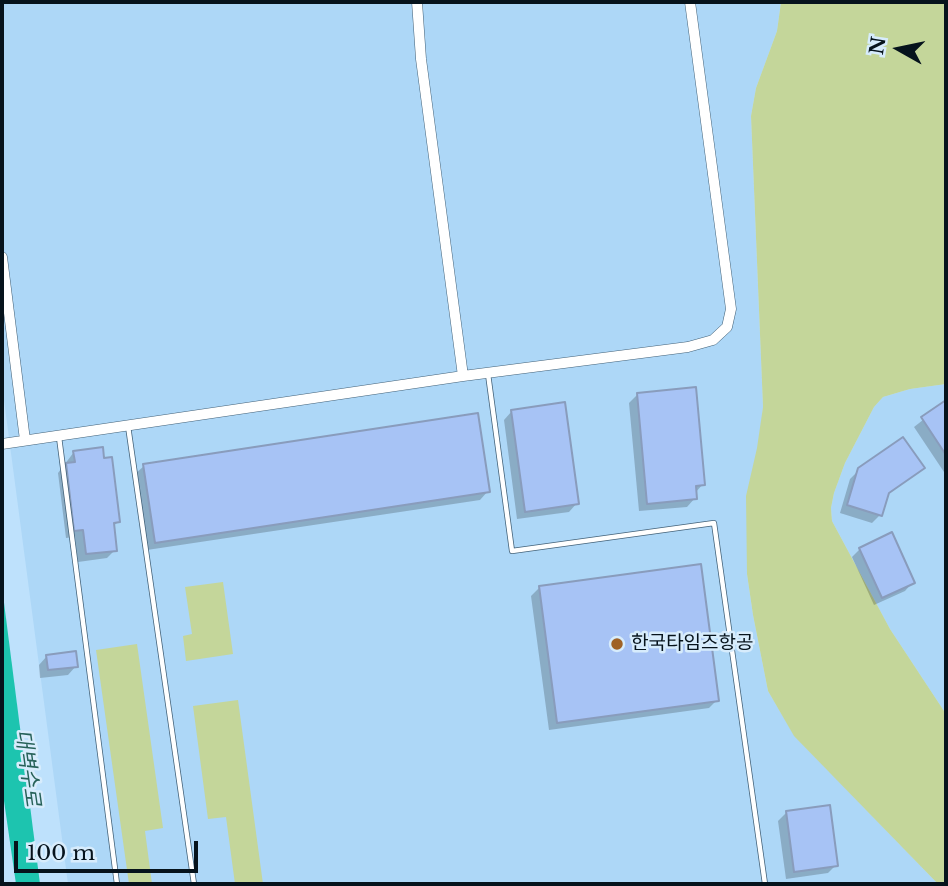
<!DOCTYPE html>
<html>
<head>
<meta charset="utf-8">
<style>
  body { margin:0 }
  #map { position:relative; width:948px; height:886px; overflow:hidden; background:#bee1fc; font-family:"Libre Baskerville",serif }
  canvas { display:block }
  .frame { position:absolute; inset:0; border:4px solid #06131c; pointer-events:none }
  .north { position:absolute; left:864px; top:14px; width:70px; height:70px; -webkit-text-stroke:5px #d7ecfc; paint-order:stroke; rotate:279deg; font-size:19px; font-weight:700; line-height:28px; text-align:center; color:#06131c }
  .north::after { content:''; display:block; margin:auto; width:24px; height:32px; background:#06131c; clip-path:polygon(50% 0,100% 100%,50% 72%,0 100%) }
  .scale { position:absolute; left:14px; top:841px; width:184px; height:32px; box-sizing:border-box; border:4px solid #06131c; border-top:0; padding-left:9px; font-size:21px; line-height:24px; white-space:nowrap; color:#06131c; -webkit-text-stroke:5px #d7ecfc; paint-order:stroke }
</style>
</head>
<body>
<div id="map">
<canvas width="948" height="886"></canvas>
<div class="frame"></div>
<div class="north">N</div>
<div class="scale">100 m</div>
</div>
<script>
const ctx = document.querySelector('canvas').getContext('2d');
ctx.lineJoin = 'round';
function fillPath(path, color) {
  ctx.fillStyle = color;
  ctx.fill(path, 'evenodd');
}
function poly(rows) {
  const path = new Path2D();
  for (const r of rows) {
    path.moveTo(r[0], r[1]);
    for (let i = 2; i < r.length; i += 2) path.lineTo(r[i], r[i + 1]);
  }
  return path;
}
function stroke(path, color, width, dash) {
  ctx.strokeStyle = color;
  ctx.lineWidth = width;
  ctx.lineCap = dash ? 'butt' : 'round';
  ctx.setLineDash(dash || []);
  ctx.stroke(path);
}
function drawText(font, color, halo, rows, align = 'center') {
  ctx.font = font + ' "Libre Baskerville","Noto Sans KR",serif';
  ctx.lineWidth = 5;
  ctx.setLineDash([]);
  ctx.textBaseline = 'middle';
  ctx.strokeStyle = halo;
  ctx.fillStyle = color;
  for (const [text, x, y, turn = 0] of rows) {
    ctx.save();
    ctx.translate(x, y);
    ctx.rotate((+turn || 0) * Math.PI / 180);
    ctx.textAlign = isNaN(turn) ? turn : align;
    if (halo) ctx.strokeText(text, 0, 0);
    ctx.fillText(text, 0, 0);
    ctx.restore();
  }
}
const built = poly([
  [2,2,781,2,777,31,756,88,751,116,763,407,747,574,753,615,768,691,794,735,938,884,68,884,2,385],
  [946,384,946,714,890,629,832,521,831,508,834,493,845,463,874,407,883,397,910,389]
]);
const green = poly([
  [781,2,946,2,946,384,910,389,883,397,874,407,845,463,834,493,831,508,832,521,890,629,946,714,946,884,938,884,794,736,768,691,753,615,747,574,746,496,757,448,763,407,751,116,756,88,777,31],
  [223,582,233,654,186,661,183,636,192,634,185,587],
  [137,644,163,828,145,831,152,884,129,884,96,650],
  [238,700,263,884,235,884,226,817,208,819,193,706]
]);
const water = poly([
  [2,587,40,884,16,884,2,787]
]);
const shadow = poly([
  [637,395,703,484,695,493,695,498,687,507,639,511,629,403],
  [946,402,946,475,914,427],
  [512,411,577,503,569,512,517,519,504,420],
  [74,452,118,522,112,527,115,550,107,558,78,562,75,537,66,538,58,473],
  [144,466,488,491,480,500,147,550,135,474],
  [922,468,886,496,880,515,872,523,840,513,850,479,859,470],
  [860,549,913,582,905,591,874,605,852,557],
  [540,587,717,700,709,708,549,730,531,596],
  [47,656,76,666,68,675,40,678,39,665],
  [786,813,836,865,828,873,786,879,778,821]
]);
const building = poly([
  [696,387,705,485,696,486,697,499,647,504,637,393,696,387],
  [946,400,946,455,921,417,946,400],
  [565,402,579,504,525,512,511,410,565,402],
  [478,413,490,492,155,543,143,464,478,413],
  [903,437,925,468,889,493,882,516,847,505,858,468,903,437],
  [103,447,104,458,112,457,120,522,114,523,117,551,86,554,83,530,74,531,66,463,75,462,73,451,103,447],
  [892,532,915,583,882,598,859,548,892,532],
  [701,564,719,701,557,723,539,586,701,564],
  [76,651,78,667,48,670,46,655,76,651],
  [830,805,838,866,794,872,786,811,830,805]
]);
const lane = poly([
  [488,374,512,551,714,523,765,884],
  [128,426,194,884],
  [59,437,117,884]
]);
const street = poly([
  [417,2,421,59,463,376],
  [2,257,25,440],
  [2,444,463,376,688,347,713,340,727,327,731,309,690,2]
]);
const markers = [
  [617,644,7,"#9f6226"]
];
const poiNames = [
  ["한국타임즈항공",631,644]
];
const waterNames = [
  ["대벽수로",27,768,82]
];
fillPath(built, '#add7f7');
fillPath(green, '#c4d69a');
fillPath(water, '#1dc4af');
fillPath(shadow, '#0003');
fillPath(building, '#a7c3f5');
stroke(building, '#899cbc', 2);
stroke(lane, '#436279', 6);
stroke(street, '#436279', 11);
stroke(lane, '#fff', 4.5);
stroke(street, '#fff', 10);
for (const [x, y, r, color] of markers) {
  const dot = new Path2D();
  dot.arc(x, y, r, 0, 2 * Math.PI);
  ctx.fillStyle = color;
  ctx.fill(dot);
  stroke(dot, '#d7ecfc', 2.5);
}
drawText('19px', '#06131c', '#d7ecfc', poiNames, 'left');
drawText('italic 21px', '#266158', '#d7ecfc', waterNames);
</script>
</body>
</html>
